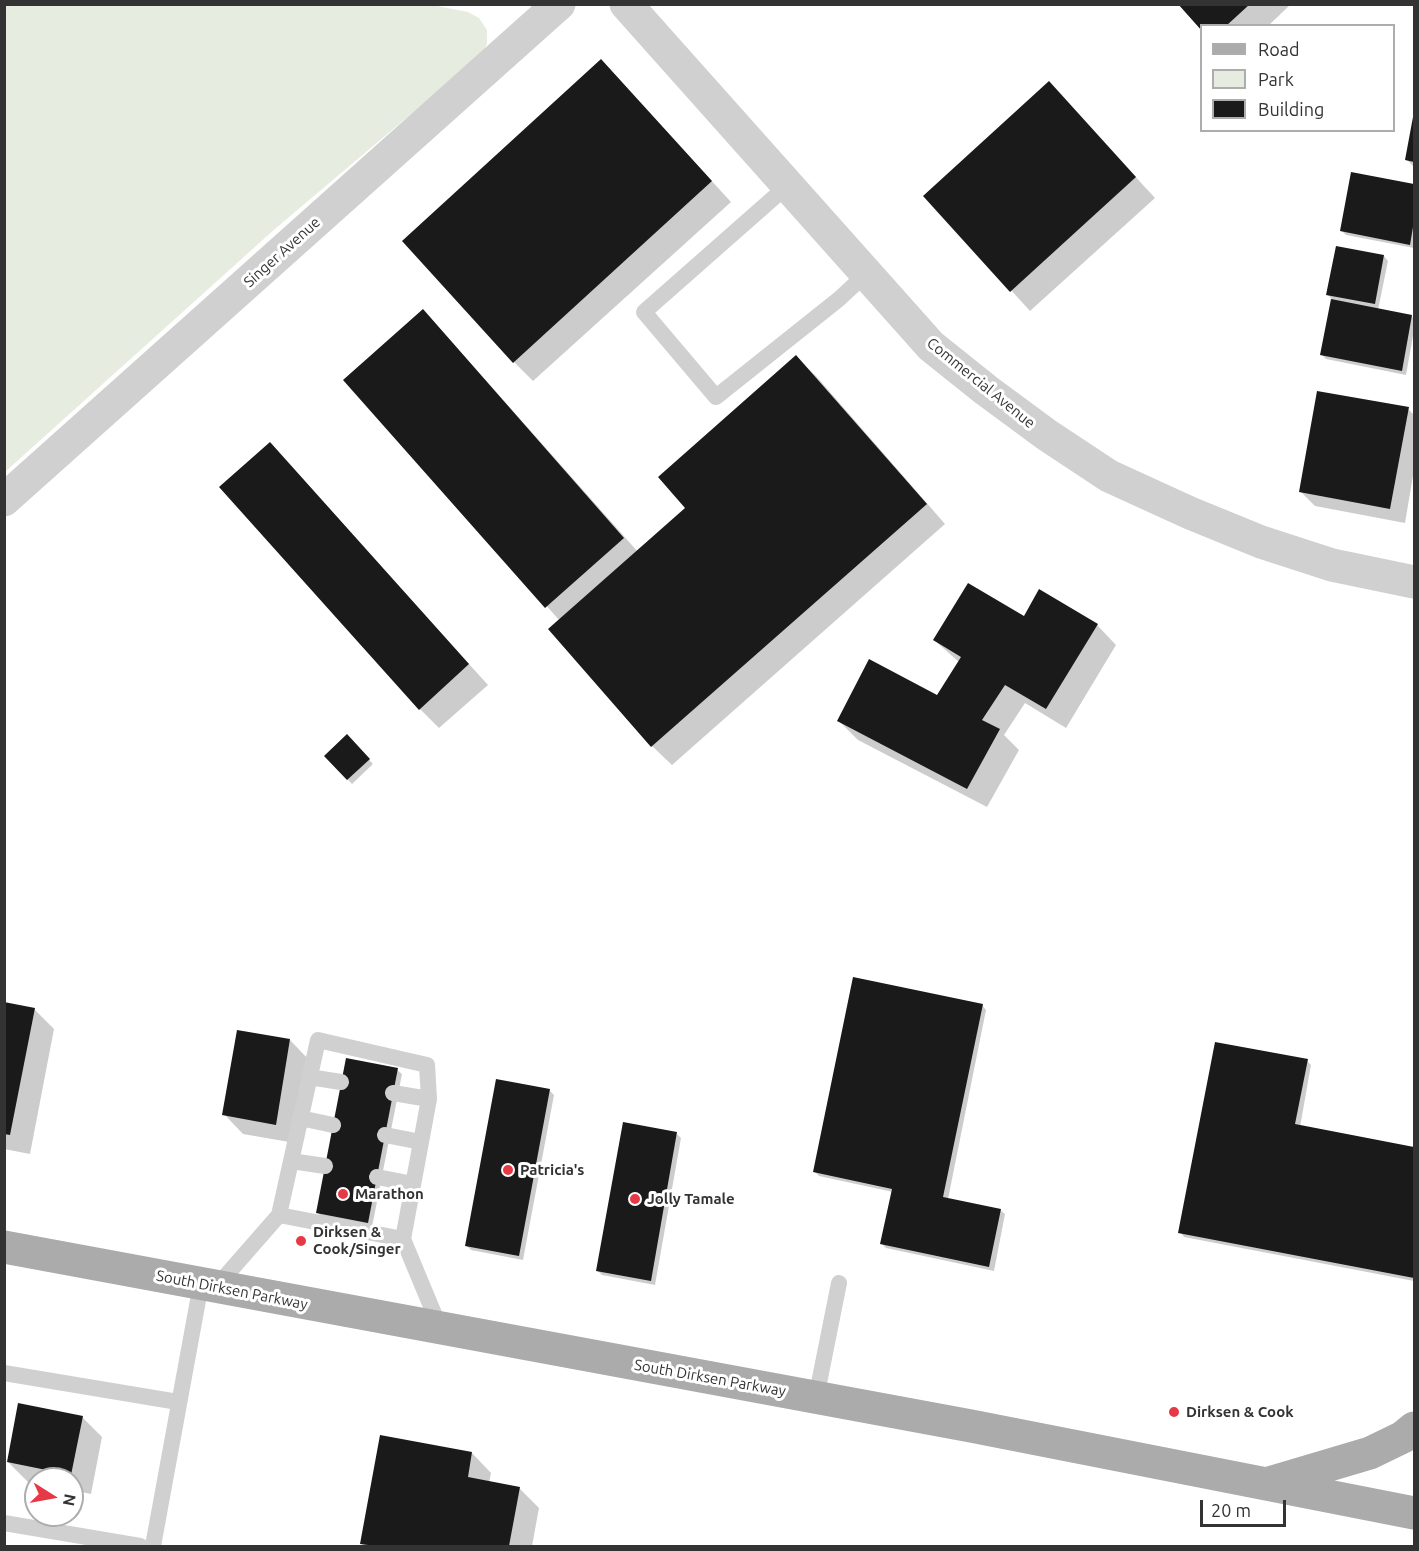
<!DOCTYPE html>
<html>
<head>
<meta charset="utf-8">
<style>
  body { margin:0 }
  #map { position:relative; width:1419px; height:1551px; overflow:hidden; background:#fff; font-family:Ubuntu,sans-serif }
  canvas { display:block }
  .frame { position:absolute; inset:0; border:6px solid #333; pointer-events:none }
  .legend { position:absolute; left:1200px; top:24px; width:195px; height:108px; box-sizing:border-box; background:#fff; border:2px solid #adadad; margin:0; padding:8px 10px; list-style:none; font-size:18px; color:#333 }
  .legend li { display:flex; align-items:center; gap:12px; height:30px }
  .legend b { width:30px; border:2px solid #adadad }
  .north { position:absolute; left:24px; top:1467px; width:60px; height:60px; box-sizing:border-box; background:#fff; border:2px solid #adadad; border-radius:50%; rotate:101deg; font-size:16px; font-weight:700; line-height:24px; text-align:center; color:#333 }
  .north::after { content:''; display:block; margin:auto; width:21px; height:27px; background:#e63946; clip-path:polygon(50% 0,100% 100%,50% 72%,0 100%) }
  .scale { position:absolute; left:1200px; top:1500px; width:86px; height:27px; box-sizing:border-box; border:3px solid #333; border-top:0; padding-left:8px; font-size:18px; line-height:21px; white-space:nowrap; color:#333; -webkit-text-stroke:4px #fff; paint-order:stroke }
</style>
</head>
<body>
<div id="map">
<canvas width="1419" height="1551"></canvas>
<div class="frame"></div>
<ul class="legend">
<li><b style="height:8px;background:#ababab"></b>Road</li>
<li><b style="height:16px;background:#e6ecdf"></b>Park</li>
<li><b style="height:16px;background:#1a1a1a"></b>Building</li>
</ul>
<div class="north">N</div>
<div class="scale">20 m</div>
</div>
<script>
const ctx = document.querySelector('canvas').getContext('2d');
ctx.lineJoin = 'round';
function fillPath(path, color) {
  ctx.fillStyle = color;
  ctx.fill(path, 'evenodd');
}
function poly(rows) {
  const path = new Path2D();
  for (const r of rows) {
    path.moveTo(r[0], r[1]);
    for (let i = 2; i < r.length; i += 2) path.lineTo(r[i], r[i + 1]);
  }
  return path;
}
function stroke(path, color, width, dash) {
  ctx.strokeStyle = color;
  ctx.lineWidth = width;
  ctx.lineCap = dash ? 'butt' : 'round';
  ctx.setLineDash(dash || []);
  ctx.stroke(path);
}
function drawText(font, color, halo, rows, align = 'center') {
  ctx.font = font + ' Ubuntu,sans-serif';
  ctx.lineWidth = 6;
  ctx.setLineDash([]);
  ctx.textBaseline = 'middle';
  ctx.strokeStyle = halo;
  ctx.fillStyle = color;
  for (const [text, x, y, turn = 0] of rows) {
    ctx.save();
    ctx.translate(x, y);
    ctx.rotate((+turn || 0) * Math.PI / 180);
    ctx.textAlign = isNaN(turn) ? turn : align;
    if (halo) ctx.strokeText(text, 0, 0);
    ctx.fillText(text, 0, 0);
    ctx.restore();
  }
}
const green = poly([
  [427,4,468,12,479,18,487,30,487,44,482,54,276,228,5,472,5,5]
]);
const shadow = poly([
  [1180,4,1291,4,1268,26,1202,26],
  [620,81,731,202,533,381,514,362],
  [1049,83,1155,198,1030,311,925,196],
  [1414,119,1414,167,1407,160],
  [1352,174,1414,185,1414,248,1346,235,1341,230],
  [1384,256,1388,261,1378,310,1412,317,1414,319,1414,330,1406,375,1326,359,1322,355,1332,299,1328,295],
  [423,311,442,331,638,552,687,508,796,357,816,376,945,524,672,765,652,746,550,629,560,621,345,380],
  [1408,409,1414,415,1414,470,1405,523,1315,506,1300,491],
  [270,444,488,685,439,728,420,709],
  [1025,618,1097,625,1116,645,1066,728,1025,703,1004,735,1019,750,987,807,858,740,838,720,938,697,959,662,934,640],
  [347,736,373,764,352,784,326,756],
  [4,1004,34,1009,54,1029,30,1154,4,1149],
  [982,1005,986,1010,948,1199,1000,1210,1005,1214,994,1271,886,1248,882,1244,893,1192,819,1176,815,1172],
  [290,1040,309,1060,295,1143,243,1134,224,1114],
  [1307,1061,1311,1065,1300,1127,1414,1148,1414,1281,1184,1237,1180,1232],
  [397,1070,402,1074,372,1227,322,1217,317,1212],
  [549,1090,554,1095,523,1260,471,1250,467,1246],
  [677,1134,681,1138,655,1285,602,1275,598,1271],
  [82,1417,102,1437,91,1494,72,1490,72,1479,36,1479,36,1483,28,1482,8,1462],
  [472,1453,491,1473,489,1483,519,1488,539,1508,532,1546,365,1546,361,1543]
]);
const building = poly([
  [1178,4,1250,4,1226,26,1202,26,1202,31],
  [601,59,712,181,513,363,402,241],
  [1049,81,1136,177,1010,292,923,196],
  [1413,117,1414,117,1414,162,1405,160],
  [1351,172,1414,184,1414,221,1410,245,1340,231],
  [1336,246,1384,255,1375,304,1326,295],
  [1331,299,1412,315,1402,371,1320,355],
  [423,309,624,538,545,608,343,380],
  [796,355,927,504,651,747,548,629,685,508,658,477],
  [1317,391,1409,407,1390,509,1299,492],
  [270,442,469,664,419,710,219,487],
  [968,583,1024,616,1039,589,1098,624,1046,709,1005,685,982,720,1000,729,967,789,837,721,869,659,937,695,961,657,933,640],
  [347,734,370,759,347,780,324,756],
  [853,977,983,1004,943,1197,1001,1209,989,1267,880,1244,892,1189,813,1172],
  [4,1002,35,1008,10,1135,4,1134],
  [237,1030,290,1039,276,1125,222,1115],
  [1215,1042,1308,1059,1295,1124,1414,1147,1414,1278,1178,1233],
  [346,1058,398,1068,368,1223,316,1213],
  [496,1079,550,1089,519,1256,465,1246],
  [623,1122,677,1132,651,1281,596,1271],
  [18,1403,83,1416,71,1475,7,1462],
  [380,1435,472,1452,468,1477,520,1487,509,1546,376,1546,360,1544]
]);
const service = poly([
  [787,186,644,312,716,397,839,299,867,273],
  [309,1077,341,1082],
  [393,1093,429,1099],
  [300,1118,333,1125],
  [385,1135,421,1142],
  [291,1161,325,1166],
  [377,1177,413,1184],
  [279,1215,403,1239],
  [216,1287,279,1215,318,1040,427,1065,429,1099,403,1239,440,1328],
  [4,1373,178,1402],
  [816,1398,839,1283],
  [4,1523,140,1546],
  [153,1546,201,1284]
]);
const minor = poly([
  [626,4,931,346,986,390,1047,435,1109,476,1190,513,1261,542,1332,565,1414,582],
  [4,500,559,4]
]);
const primary = poly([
  [4,1247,971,1426,1414,1513],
  [1269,1483,1370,1453,1403,1437,1414,1428]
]);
const markers = [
  [508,1170,6,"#e63946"],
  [343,1194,6,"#e63946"],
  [635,1199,6,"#e63946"],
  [301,1241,6,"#e63946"],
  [1174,1412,6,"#e63946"]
];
const streetNames = [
  ["Singer Avenue",282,252,-42],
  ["Commercial Avenue",981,383,39],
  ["South Dirksen Parkway",232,1290,11],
  ["South Dirksen Parkway",710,1378,10]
];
const poiNames = [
  ["Patricia's",520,1170],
  ["Marathon",355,1194],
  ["Jolly Tamale",647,1199],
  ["Dirksen &",313,1232],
  ["Cook/Singer",313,1249],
  ["Dirksen & Cook",1186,1412]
];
fillPath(green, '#e6ecdf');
fillPath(shadow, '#0003');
fillPath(building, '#1a1a1a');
stroke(service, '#d0d0d0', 16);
stroke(minor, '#d0d0d0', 33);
stroke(primary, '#ababab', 33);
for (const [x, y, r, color] of markers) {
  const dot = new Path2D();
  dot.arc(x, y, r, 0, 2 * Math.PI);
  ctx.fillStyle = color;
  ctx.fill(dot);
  stroke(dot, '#fff', 2);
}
drawText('15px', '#333', '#fff', streetNames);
drawText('bold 15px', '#333', '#fff', poiNames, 'left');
</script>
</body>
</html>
